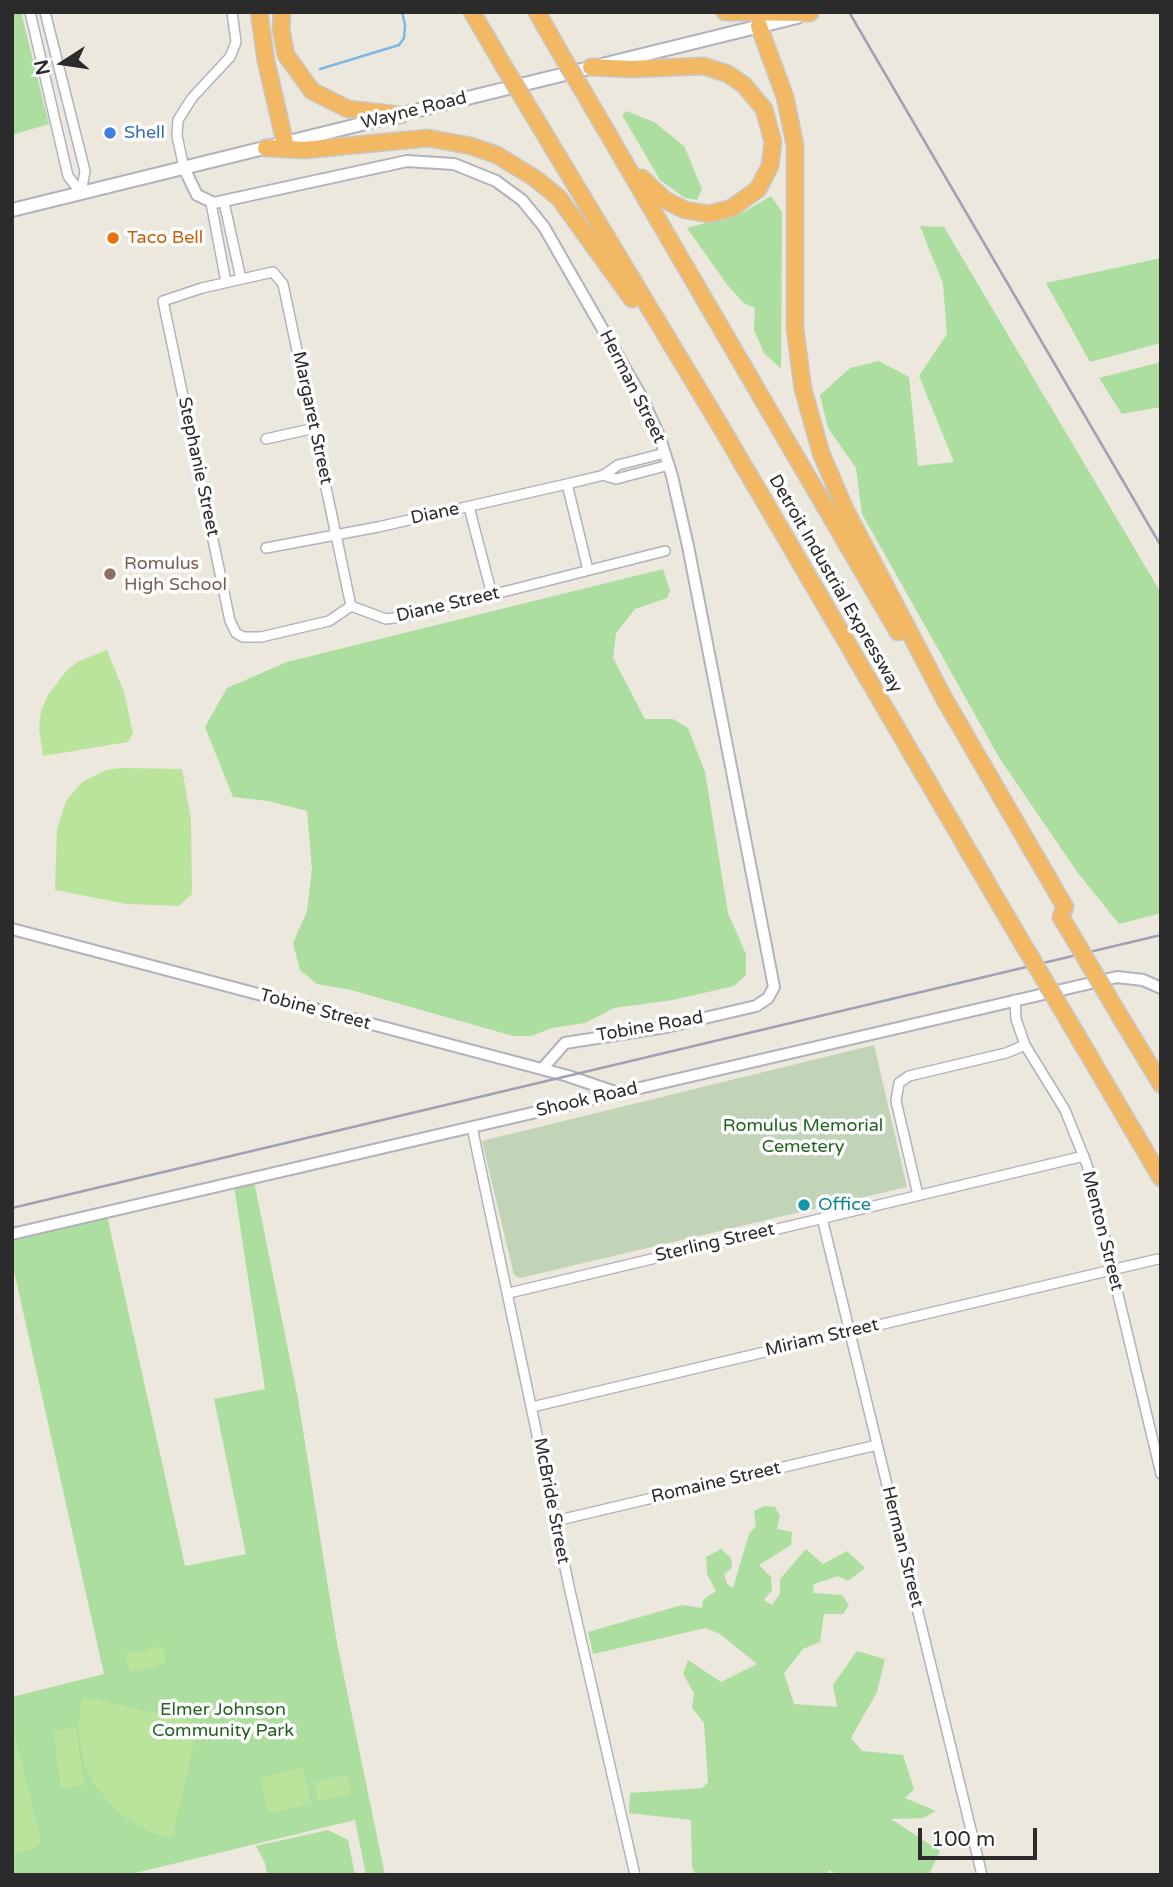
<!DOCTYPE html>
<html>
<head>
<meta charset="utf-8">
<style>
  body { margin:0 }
  #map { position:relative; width:1173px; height:1887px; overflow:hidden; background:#ece8de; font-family:"Varela Round",sans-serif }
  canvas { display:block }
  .frame { position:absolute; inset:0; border:14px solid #2b2b2b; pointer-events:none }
  .north { position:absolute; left:28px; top:28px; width:70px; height:70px; -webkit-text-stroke:5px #fff; paint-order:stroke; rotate:258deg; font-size:19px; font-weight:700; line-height:28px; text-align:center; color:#2b2b2b }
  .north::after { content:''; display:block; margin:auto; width:24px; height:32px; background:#2b2b2b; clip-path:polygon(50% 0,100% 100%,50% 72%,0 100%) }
  .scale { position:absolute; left:918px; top:1828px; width:119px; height:32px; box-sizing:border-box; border:4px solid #2b2b2b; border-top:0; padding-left:9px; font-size:21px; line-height:24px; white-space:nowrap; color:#2b2b2b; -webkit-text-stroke:5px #fff; paint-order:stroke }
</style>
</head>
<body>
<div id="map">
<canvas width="1173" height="1887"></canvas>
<div class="frame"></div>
<div class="north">N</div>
<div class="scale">100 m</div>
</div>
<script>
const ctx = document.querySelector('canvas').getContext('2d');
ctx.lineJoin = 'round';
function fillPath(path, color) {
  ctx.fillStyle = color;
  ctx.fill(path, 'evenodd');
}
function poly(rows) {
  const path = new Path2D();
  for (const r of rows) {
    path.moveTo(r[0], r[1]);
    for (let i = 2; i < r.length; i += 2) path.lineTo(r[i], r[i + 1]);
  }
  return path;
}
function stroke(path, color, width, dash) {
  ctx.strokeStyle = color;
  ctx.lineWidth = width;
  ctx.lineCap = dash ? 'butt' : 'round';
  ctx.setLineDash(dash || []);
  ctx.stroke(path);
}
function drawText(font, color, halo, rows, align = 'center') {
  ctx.font = font + ' "Varela Round",sans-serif';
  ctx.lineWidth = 7;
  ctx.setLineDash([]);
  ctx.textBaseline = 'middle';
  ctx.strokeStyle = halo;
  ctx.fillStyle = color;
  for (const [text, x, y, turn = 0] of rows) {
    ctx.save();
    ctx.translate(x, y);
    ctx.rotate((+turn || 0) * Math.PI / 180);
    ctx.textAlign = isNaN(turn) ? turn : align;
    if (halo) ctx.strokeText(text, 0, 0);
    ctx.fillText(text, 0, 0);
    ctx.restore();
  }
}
const green = poly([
  [12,12,21,12,49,124,12,135],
  [626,111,654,122,684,146,702,189,697,200,685,198,660,180,622,115],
  [771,196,782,212,781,369,764,353,754,330,755,308,744,303,728,286,687,228,742,213],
  [920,226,944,227,1161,593,1161,913,1119,924,1078,873,1000,759,862,514,856,468,828,428,820,395,850,368,879,361,909,377,918,466,954,462,919,376,947,334,943,284],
  [1161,258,1161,343,1090,362,1046,283],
  [1161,362,1161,407,1122,414,1099,378],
  [663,569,670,591,667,598,635,609,616,633,613,658,645,719,673,719,688,728,705,772,728,913,746,954,746,975,734,986,673,1000,614,1008,585,1023,552,1028,531,1036,513,1036,351,990,317,984,300,970,293,943,307,911,312,869,307,811,268,801,233,797,205,727,227,688,287,662],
  [254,1181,298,1399,337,1643,385,1875,366,1875,355,1820,127,1875,12,1875,12,1697,104,1674,12,1262,12,1238,107,1216,185,1566,246,1554,214,1399,265,1389,234,1186],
  [764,1506,775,1507,780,1516,777,1529,792,1532,791,1545,759,1565,771,1577,772,1590,764,1600,772,1605,780,1594,780,1579,806,1549,823,1564,847,1551,865,1568,848,1581,838,1576,814,1584,813,1593,842,1595,849,1605,843,1614,824,1614,820,1642,803,1649,784,1673,794,1704,837,1707,833,1685,857,1651,885,1659,877,1692,851,1738,862,1751,903,1755,914,1789,905,1798,936,1811,923,1818,891,1819,940,1851,929,1875,838,1875,829,1870,826,1875,696,1875,692,1868,691,1820,629,1813,630,1793,702,1788,708,1782,704,1723,692,1708,694,1693,683,1674,688,1660,721,1682,757,1664,720,1634,706,1628,593,1654,588,1632,682,1605,702,1608,703,1600,716,1591,707,1574,706,1557,721,1549,731,1558,732,1568,724,1574,727,1584,733,1588,749,1534,756,1526,754,1511],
  [328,1830,348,1840,355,1875,267,1875,265,1863,256,1846]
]);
const cemetery = poly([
  [874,1045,907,1187,520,1278,514,1275,482,1141]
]);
const pitch = poly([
  [107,650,124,692,133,733,128,742,43,756,39,729,41,711,48,695,67,670,79,661],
  [121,768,182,769,191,819,192,894,179,906,127,904,55,890,57,829,66,801,82,782,106,770],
  [162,1646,166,1663,130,1672,125,1654],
  [82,1697,192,1721,197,1730,172,1838,154,1834,118,1813,93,1783,84,1764,78,1728],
  [76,1727,84,1785,61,1788,53,1731],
  [16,1738,41,1841,36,1848,12,1854,12,1739],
  [303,1767,311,1803,269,1814,260,1778],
  [346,1775,351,1793,318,1801,314,1783]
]);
const stream = poly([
  [320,69,399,45,404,38,405,25,402,12]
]);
const minor = poly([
  [30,12,68,176,81,193],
  [45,12,85,171,81,193],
  [184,168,177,136,178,120,192,98,230,57,236,42,232,12],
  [224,202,241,279],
  [211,203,226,282],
  [266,439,315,428],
  [603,475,616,479,669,465],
  [567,484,588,570],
  [469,507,492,595],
  [266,548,378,527,567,484,604,475,618,465,665,453],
  [351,606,283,284,273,272,202,288,163,301,230,621,236,633,243,637,261,637,329,621,351,606,386,619,408,616,665,551],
  [1015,1000,1016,1019,1025,1045,1065,1110,1087,1165,1161,1474],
  [472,1127,570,1591,635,1875],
  [918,1195,896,1101,899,1083,909,1076,1006,1053,1025,1045],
  [822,1218,982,1875],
  [509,1293,1084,1156],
  [532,1407,1158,1259],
  [555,1521,877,1445]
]);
const tertiary = poly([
  [184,168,197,195,214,203,407,161,454,164,496,181,522,200,544,227,641,396,660,438,672,476,688,546,774,987,768,998,756,1006,666,1027,565,1043,542,1069],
  [12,929,568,1076,618,1093],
  [12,1234,1117,977,1143,980,1161,988]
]);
const secondary = poly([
  [12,210,797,17]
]);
const motorway = poly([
  [259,12,266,61,285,143],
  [282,12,281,29,286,55,312,91,348,109,401,115],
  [472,12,503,65],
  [537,12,559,51],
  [725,12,810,13],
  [759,26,785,97,795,145,795,329,803,389,821,453,845,509,945,700,1065,907,1061,917],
  [591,67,630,69,704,66,728,74,744,85,764,109,773,142,770,166,758,189,732,208,709,214,685,210,665,200,642,178],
  [586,96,898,632],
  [529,108,721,427,1014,929],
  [266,148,304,150,428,138,471,146,497,155,536,179,559,198,632,299],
  [1121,1018,1161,1084],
  [1074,1030,1161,1178]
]);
const rail = poly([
  [849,12,1161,546],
  [12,1208,1161,935]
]);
const motorwayBridge = poly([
  [559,51,586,96],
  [503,65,529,108],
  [1061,917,1121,1018],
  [1014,929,1074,1030]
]);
const markers = [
  [110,133,7,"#3f7fe0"],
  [113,238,7,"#e8710a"],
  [110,574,7,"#8d6e63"],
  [804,1205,7,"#0f9aa8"]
];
const streetNames = [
  ["Wayne Road",414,111,-14],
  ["Herman Street",632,387,63],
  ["Margaret Street",312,418,78],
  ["Stephanie Street",198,467,78],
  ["Diane",435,514,-12],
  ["Detroit Industrial Expressway",835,584,60],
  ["Diane Street",448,605,-13],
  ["Tobine Street",315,1010,15],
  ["Tobine Road",650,1027,-10],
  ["Shook Road",587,1100,-13],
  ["Menton Street",1102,1231,76],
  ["Sterling Street",715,1243,-13],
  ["Miriam Street",822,1338,-13],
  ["Romaine Street",716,1483,-13],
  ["McBride Street",551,1501,79],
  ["Herman Street",902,1547,76]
];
const shopNames = [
  ["Shell",124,133]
];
const foodNames = [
  ["Taco Bell",127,238]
];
const educationNames = [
  ["Romulus",124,564],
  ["High School",124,585]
];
const parkNames = [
  ["Romulus Memorial",803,1126],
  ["Cemetery",803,1147],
  ["Elmer Johnson",223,1710],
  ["Community Park",223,1731]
];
const cultureNames = [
  ["Office",818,1205]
];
fillPath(green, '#abde9f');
fillPath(cemetery, '#c1d4b7');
fillPath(pitch, '#bae49c');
stroke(stream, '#7ab8e5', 2.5);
stroke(minor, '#b2b2bd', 12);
stroke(tertiary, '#b2b2bd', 14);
stroke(secondary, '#b2b2bd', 16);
stroke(motorway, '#c8c8c8', 19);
stroke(minor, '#fff', 9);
stroke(tertiary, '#fff', 10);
stroke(secondary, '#fff', 12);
stroke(motorway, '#f2b864', 16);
stroke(rail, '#a2a1b4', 2.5);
stroke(motorwayBridge, '#c8c8c8', 19, []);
stroke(motorwayBridge, '#f2b864', 16);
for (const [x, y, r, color] of markers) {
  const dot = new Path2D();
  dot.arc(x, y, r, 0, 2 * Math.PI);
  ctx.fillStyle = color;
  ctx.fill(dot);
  stroke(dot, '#fff', 2.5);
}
drawText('18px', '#2b2b2b', '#fff', streetNames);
drawText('18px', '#366cbe', '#fff', shopNames, 'left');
drawText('18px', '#c56008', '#fff', foodNames, 'left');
drawText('18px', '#785e54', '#fff', educationNames, 'left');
drawText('18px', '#236320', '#fff', parkNames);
drawText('18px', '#0d838f', '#fff', cultureNames, 'left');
</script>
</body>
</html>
